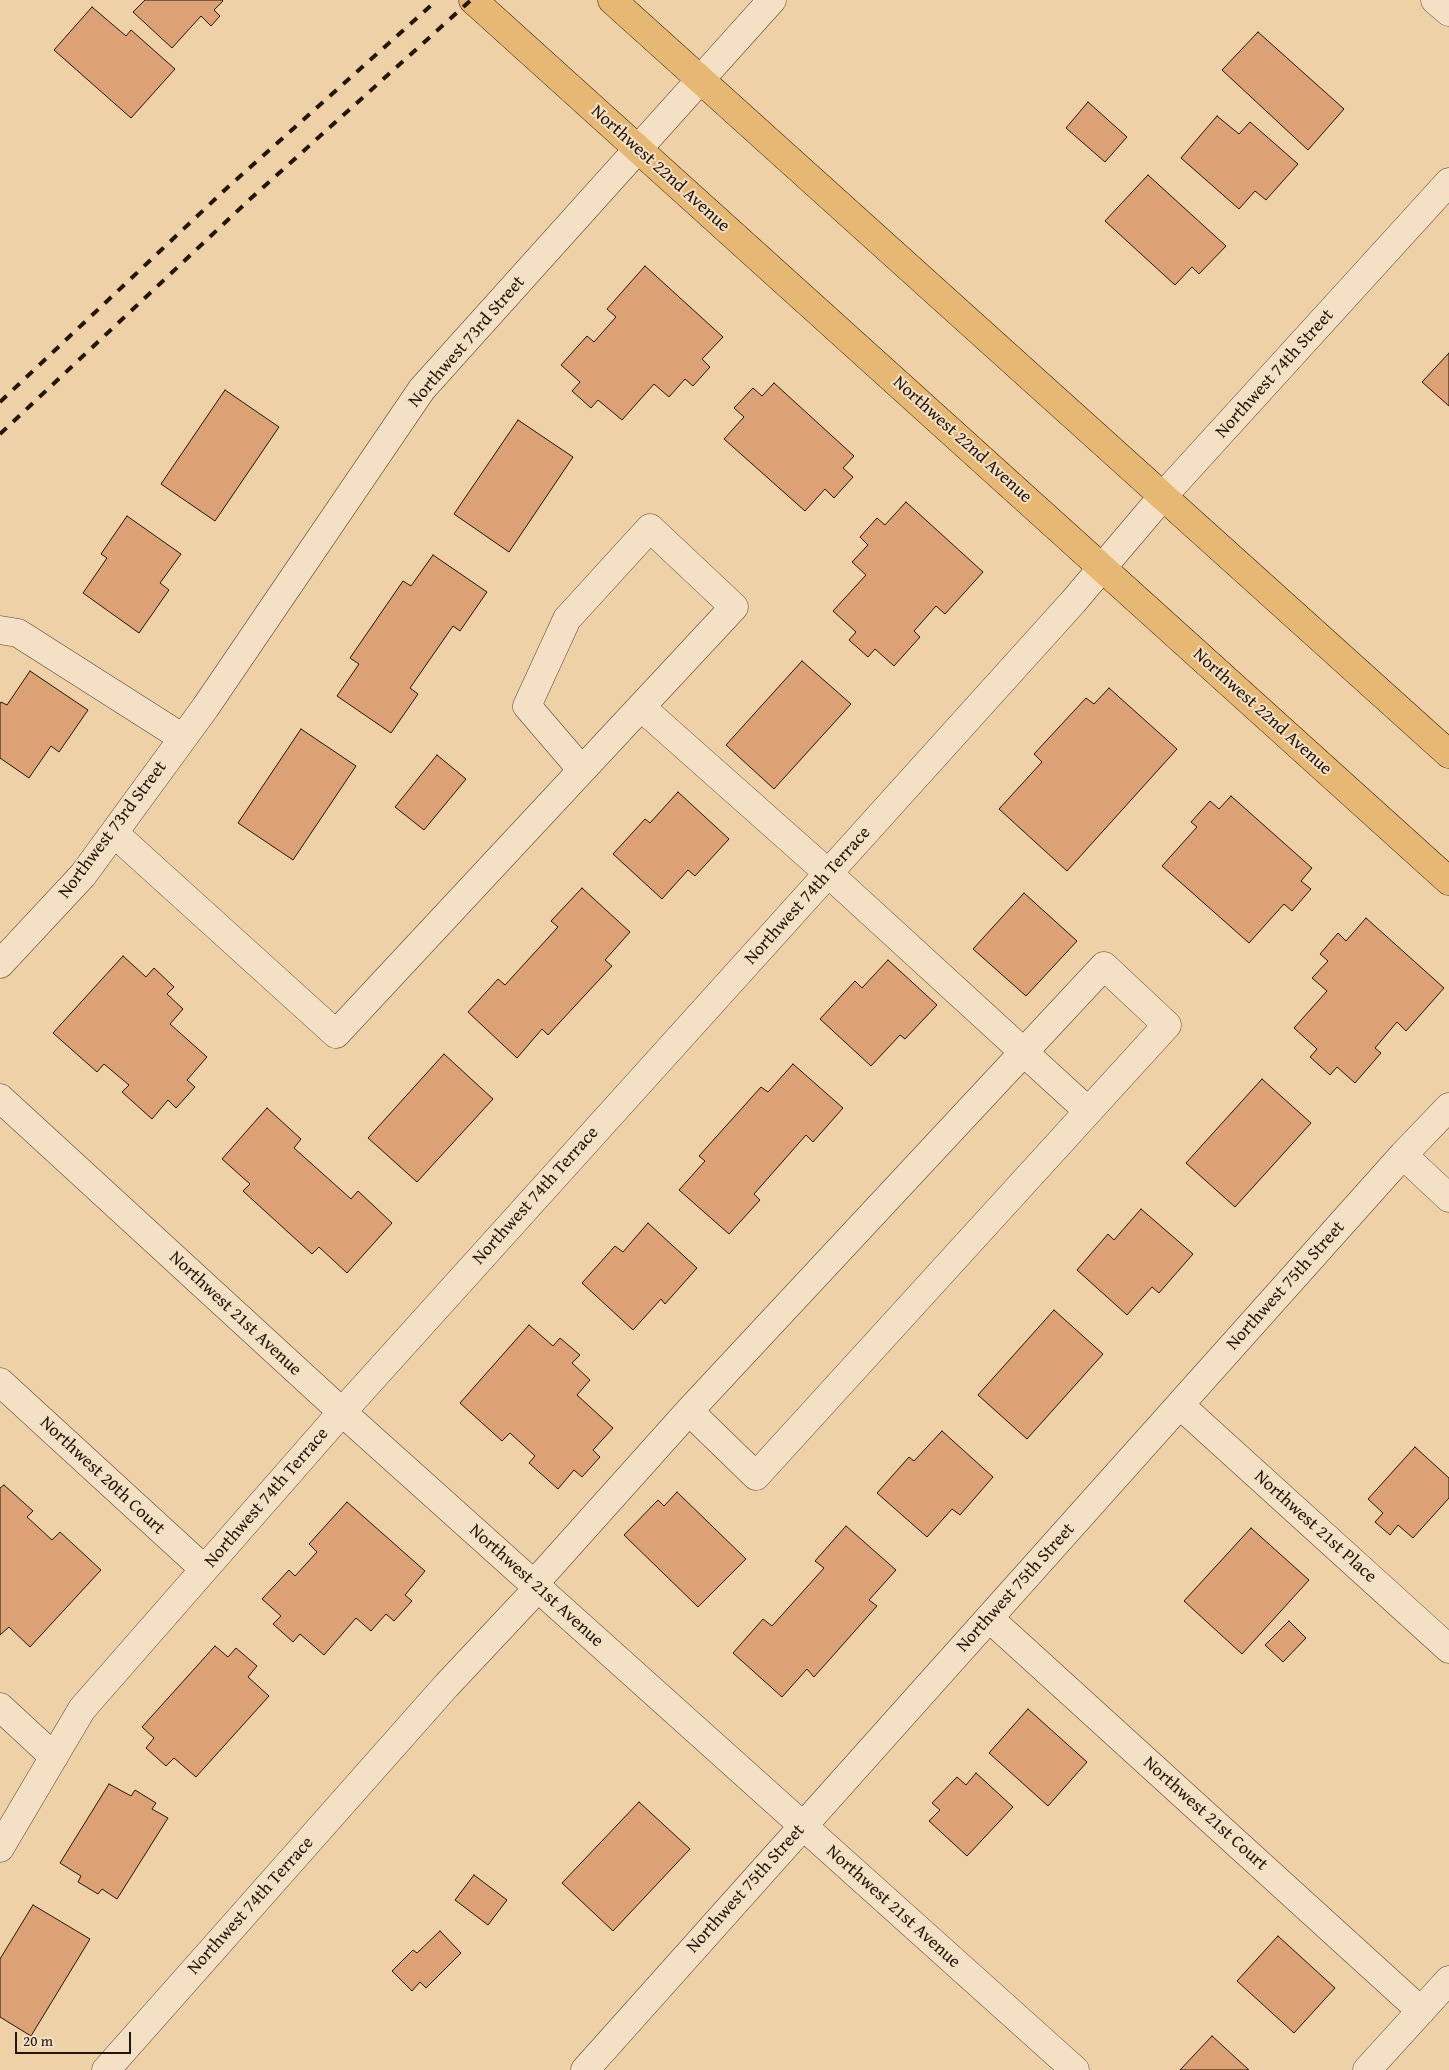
<!DOCTYPE html>
<html>
<head>
<meta charset="utf-8">
<style>
  body { margin:0 }
  #map { position:relative; width:1449px; height:2070px; overflow:hidden; background:#eed1a6; font-family:"Gentium Book Plus",serif }
  canvas { display:block }
  .scale { position:absolute; left:15px; top:2032px; width:116px; height:22px; box-sizing:border-box; border:2px solid #231507; border-top:0; padding-left:6px; font-size:15px; line-height:18px; white-space:nowrap; color:#231507; -webkit-text-stroke:4px #f4e1c5; paint-order:stroke }
</style>
</head>
<body>
<div id="map">
<canvas width="1449" height="2070"></canvas>
<div class="scale">20 m</div>
</div>
<script>
const ctx = document.querySelector('canvas').getContext('2d');
ctx.lineJoin = 'round';
function fillPath(path, color) {
  ctx.fillStyle = color;
  ctx.fill(path, 'evenodd');
}
function poly(rows) {
  const path = new Path2D();
  for (const r of rows) {
    path.moveTo(r[0], r[1]);
    for (let i = 2; i < r.length; i += 2) path.lineTo(r[i], r[i + 1]);
  }
  return path;
}
function stroke(path, color, width, dash) {
  ctx.strokeStyle = color;
  ctx.lineWidth = width;
  ctx.lineCap = dash ? 'butt' : 'round';
  ctx.setLineDash(dash || []);
  ctx.stroke(path);
}
function drawText(font, color, halo, rows, align = 'center') {
  ctx.font = font + ' "Gentium Book Plus",serif';
  ctx.lineWidth = 4;
  ctx.setLineDash([]);
  ctx.textBaseline = 'middle';
  ctx.strokeStyle = halo;
  ctx.fillStyle = color;
  for (const [text, x, y, turn = 0] of rows) {
    ctx.save();
    ctx.translate(x, y);
    ctx.rotate((+turn || 0) * Math.PI / 180);
    ctx.textAlign = isNaN(turn) ? turn : align;
    if (halo) ctx.strokeText(text, 0, 0);
    ctx.fillText(text, 0, 0);
    ctx.restore();
  }
}
const building = poly([
  [145,0,222,0,223,1,214,10,220,16,211,26,201,16,172,48,133,12,145,0],
  [92,7,126,36,131,30,175,69,131,118,54,50,92,7],
  [1258,32,1344,109,1308,150,1222,70,1258,32],
  [1088,102,1127,137,1105,162,1066,128,1088,102],
  [1217,116,1239,134,1250,122,1298,164,1266,200,1255,191,1239,209,1181,158,1217,116],
  [1148,175,1226,246,1199,274,1192,267,1175,285,1105,221,1148,175],
  [645,266,723,337,702,359,710,367,693,386,685,379,669,397,654,384,622,420,598,400,591,408,572,391,580,382,561,365,587,336,594,342,616,317,607,309,645,266],
  [1449,353,1449,406,1422,382,1449,353],
  [774,383,854,456,843,468,853,477,834,498,825,489,805,511,724,439,744,417,734,408,753,388,762,396,774,383],
  [225,390,279,427,215,521,161,484,225,390],
  [518,420,573,457,509,552,454,514,518,420],
  [906,502,983,572,945,614,936,606,914,631,920,637,894,666,875,649,868,657,849,640,856,632,833,611,866,575,852,562,868,545,860,537,877,518,885,525,906,502],
  [127,516,181,554,160,583,169,590,139,633,83,593,107,558,101,554,127,516],
  [433,555,487,592,460,631,453,626,410,688,418,694,391,733,337,696,359,664,350,658,403,581,411,586,433,555],
  [802,661,851,704,774,789,726,745,802,661],
  [30,671,88,710,59,752,51,746,29,778,0,758,0,704,1,702,7,705,30,671],
  [1109,688,1177,749,1067,871,999,809,1042,762,1034,754,1086,698,1094,704,1109,688],
  [301,729,356,766,293,860,238,823,301,729],
  [437,755,466,779,424,830,395,807,437,755],
  [678,792,729,839,695,876,688,870,662,899,613,854,645,819,650,823,678,792],
  [1231,796,1312,868,1301,881,1311,889,1292,911,1284,904,1249,943,1162,866,1197,827,1191,822,1210,801,1219,809,1231,796],
  [582,888,630,932,605,960,612,966,548,1035,542,1029,517,1058,468,1012,498,979,505,985,558,927,551,921,582,888],
  [1024,893,1077,941,1026,996,973,949,1024,893],
  [1366,918,1444,988,1406,1031,1397,1022,1375,1048,1381,1053,1355,1083,1337,1067,1330,1075,1310,1057,1317,1049,1294,1028,1327,991,1312,978,1328,961,1320,954,1338,933,1346,941,1366,918],
  [123,956,146,977,154,968,174,987,167,994,183,1009,170,1024,207,1057,187,1080,195,1087,176,1108,168,1100,152,1119,122,1092,129,1085,104,1064,97,1072,53,1033,123,956],
  [888,960,937,1005,905,1039,900,1035,871,1066,820,1019,855,981,862,988,888,960],
  [444,1054,493,1099,417,1182,368,1138,444,1054],
  [793,1064,843,1108,813,1142,806,1135,754,1194,760,1200,729,1234,679,1190,705,1161,699,1156,761,1087,768,1092,793,1064],
  [1262,1079,1311,1123,1235,1207,1186,1163,1262,1079],
  [267,1108,301,1139,294,1148,351,1199,358,1191,392,1223,347,1273,319,1247,312,1254,243,1191,250,1184,222,1159,267,1108],
  [1141,1209,1193,1254,1159,1293,1152,1287,1127,1315,1077,1270,1108,1234,1114,1240,1141,1209],
  [648,1223,697,1268,665,1304,661,1299,633,1330,582,1283,615,1246,623,1252,648,1223],
  [1054,1310,1103,1354,1027,1439,978,1395,1054,1310],
  [529,1325,553,1346,560,1338,580,1355,572,1363,590,1380,577,1395,613,1428,593,1450,600,1457,582,1477,574,1470,558,1489,529,1463,535,1456,510,1433,502,1441,460,1403,529,1325],
  [942,1431,993,1477,960,1515,952,1509,927,1537,877,1493,909,1457,914,1461,942,1431],
  [1415,1447,1449,1478,1449,1498,1413,1538,1398,1525,1390,1535,1375,1522,1383,1513,1368,1499,1415,1447],
  [4,1485,33,1511,27,1517,52,1540,60,1532,101,1570,30,1647,9,1627,0,1635,0,1488,4,1485],
  [677,1492,746,1559,698,1607,624,1535,658,1500,664,1506,677,1492],
  [347,1502,425,1571,405,1595,412,1601,394,1621,386,1614,371,1631,356,1618,324,1655,300,1634,293,1642,273,1624,281,1616,262,1599,289,1570,295,1576,317,1552,309,1544,347,1502],
  [846,1526,896,1570,869,1600,877,1606,814,1677,807,1669,782,1697,733,1653,763,1619,772,1626,824,1568,815,1561,846,1526],
  [1251,1528,1309,1580,1242,1654,1184,1601,1251,1528],
  [1289,1621,1306,1638,1283,1662,1265,1645,1289,1621],
  [215,1646,228,1657,236,1648,257,1666,248,1677,269,1696,196,1777,174,1758,166,1766,146,1748,154,1738,142,1727,215,1646],
  [1028,1709,1087,1762,1048,1806,989,1753,1028,1709],
  [976,1773,1013,1807,967,1856,929,1821,940,1810,932,1803,957,1777,966,1785,976,1773],
  [109,1784,131,1796,135,1790,156,1803,152,1809,168,1818,117,1899,102,1889,98,1894,78,1882,81,1876,60,1863,109,1784],
  [639,1802,690,1849,613,1931,562,1883,639,1802],
  [474,1875,507,1900,488,1925,455,1900,474,1875],
  [33,1905,90,1939,31,2036,0,2017,0,1959,33,1905],
  [440,1931,461,1953,426,1988,420,1982,412,1991,392,1971,413,1950,417,1953,440,1931],
  [1278,1936,1335,1988,1294,2033,1237,1981,1278,1936],
  [1212,2036,1249,2070,1180,2070,1212,2036]
]);
const minor = poly([
  [1435,0,1449,12],
  [0,630,18,633,183,738],
  [641,707,828,873,1088,1111],
  [114,833,336,1034,734,607,650,528,567,619,527,706,581,769],
  [0,964,83,875,205,708,422,389,772,0],
  [0,1098,342,1412,1075,2070],
  [1403,1155,1449,1198],
  [0,1382,204,1569],
  [1180,1405,1449,1649],
  [534,1584,689,1411,1104,966,1167,1025,756,1476,689,1411],
  [989,1618,1421,2011],
  [0,1707,54,1757],
  [0,1848,82,1709,342,1412,1073,602,1163,496,1449,182],
  [106,2070,446,1686,538,1588],
  [585,2070,1403,1155,1449,1107],
  [1367,2070,1449,1980]
]);
const major = poly([
  [473,0,1449,881],
  [612,0,1449,754]
]);
const rail = poly([
  [0,402,228,187,437,0],
  [0,434,248,201,471,0]
]);
const streetNames = [
  ["Northwest 22nd Avenue",660,169,42],
  ["Northwest 73rd Street",467,342,-49],
  ["Northwest 74th Street",1275,374,-48],
  ["Northwest 22nd Avenue",962,440,42],
  ["Northwest 22nd Avenue",1262,712,42],
  ["Northwest 73rd Street",113,830,-53],
  ["Northwest 74th Terrace",808,896,-48],
  ["Northwest 74th Terrace",536,1196,-48],
  ["Northwest 75th Street",1286,1286,-48],
  ["Northwest 21st Avenue",235,1314,43],
  ["Northwest 20th Court",102,1476,43],
  ["Northwest 74th Terrace",267,1498,-49],
  ["Northwest 21st Place",1315,1527,42],
  ["Northwest 21st Avenue",536,1586,42],
  ["Northwest 75th Street",1016,1588,-48],
  ["Northwest 21st Court",1205,1814,42],
  ["Northwest 75th Street",746,1889,-48],
  ["Northwest 74th Terrace",251,1906,-48],
  ["Northwest 21st Avenue",893,1907,42]
];
fillPath(building, '#dca275');
stroke(building, '#231507', 1);
stroke(minor, '#56442f', 29);
stroke(major, '#231507', 29);
stroke(minor, '#f4e1c5', 28);
stroke(major, '#e7b873', 28);
stroke(rail, '#231507', 4, [9, 9]);
drawText('18px', '#231507', '#f4e1c5', streetNames);
</script>
</body>
</html>
